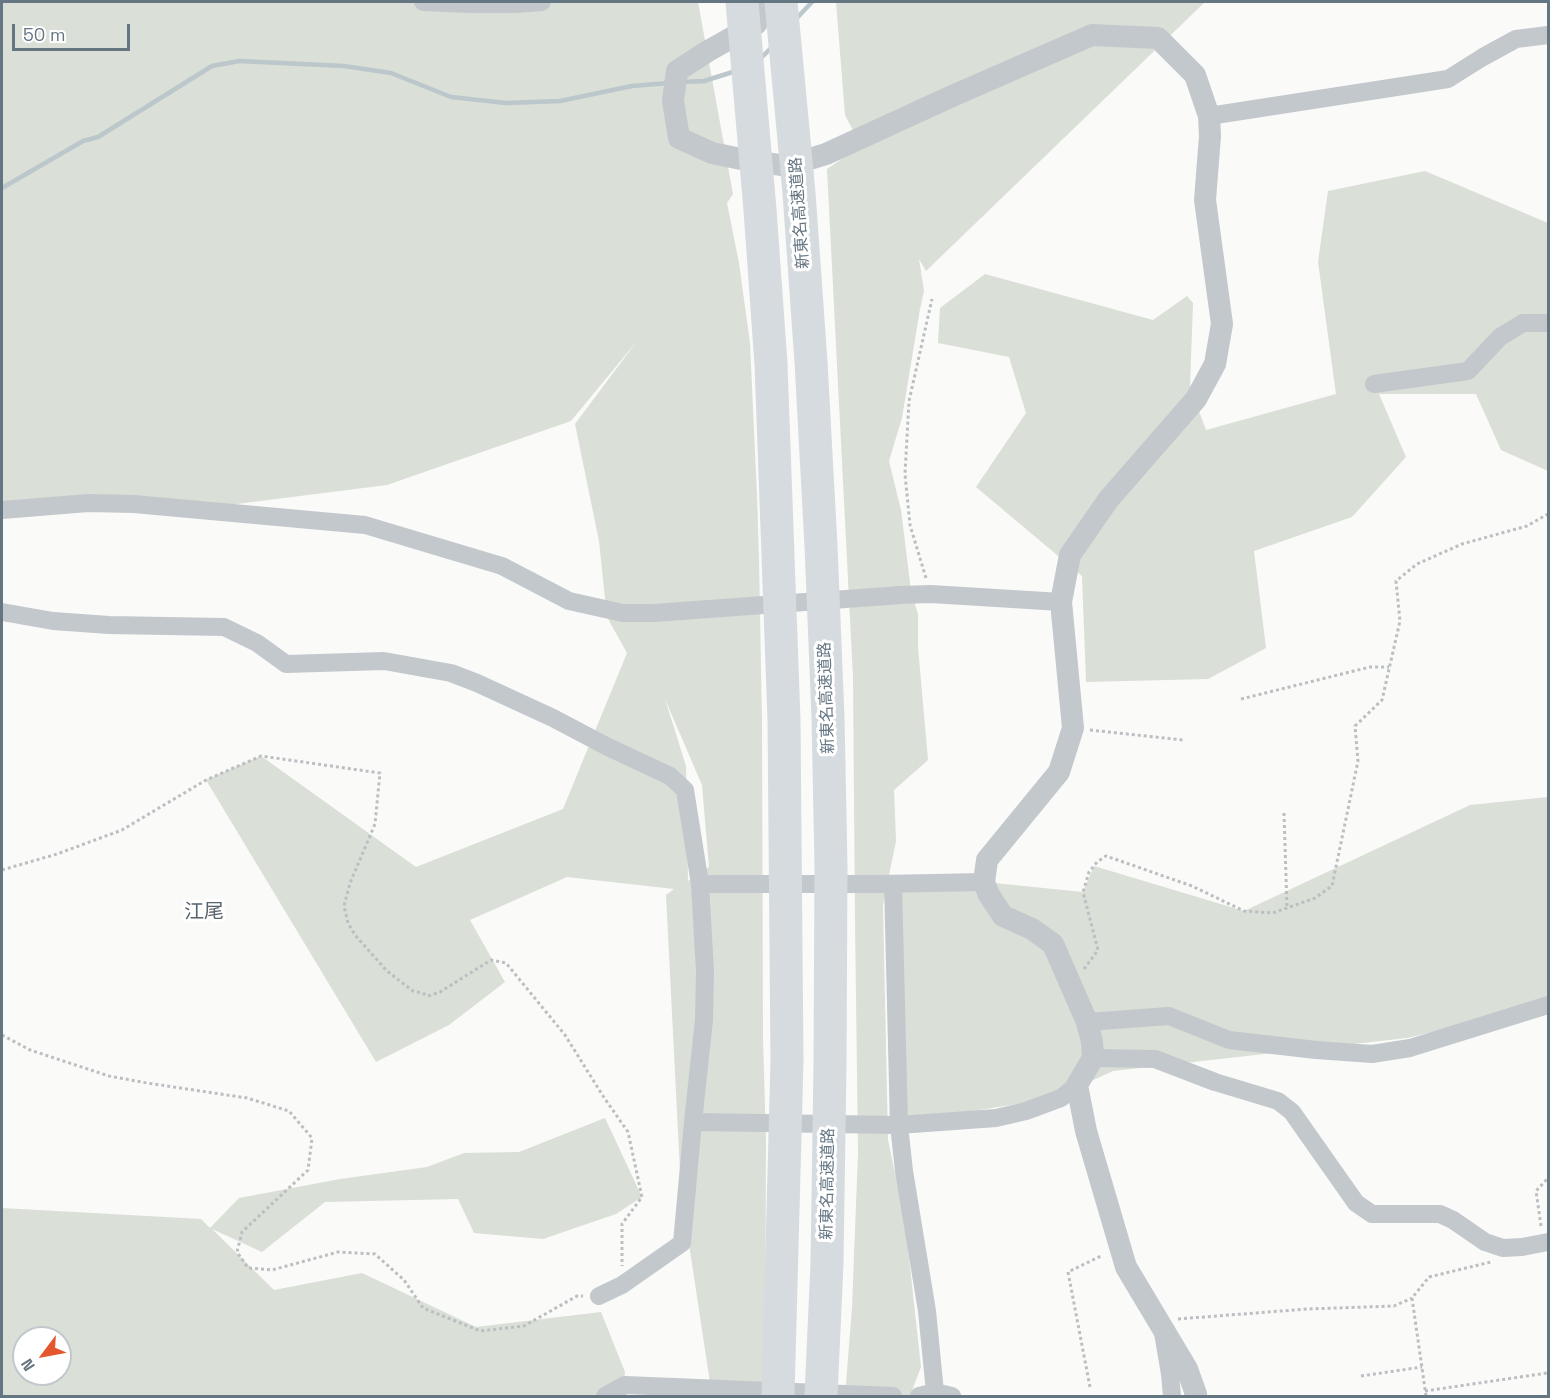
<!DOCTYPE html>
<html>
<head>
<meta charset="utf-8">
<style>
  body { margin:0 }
  #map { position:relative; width:1550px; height:1398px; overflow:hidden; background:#fafaf8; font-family:"Space Grotesk",sans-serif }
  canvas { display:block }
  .frame { position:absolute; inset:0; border:3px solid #657683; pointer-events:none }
  .north { position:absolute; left:12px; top:1326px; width:60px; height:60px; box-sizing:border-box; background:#fff; border:2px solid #c1c8cd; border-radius:50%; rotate:238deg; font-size:16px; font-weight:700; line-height:24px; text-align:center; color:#657683 }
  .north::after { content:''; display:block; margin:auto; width:21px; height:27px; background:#e4572e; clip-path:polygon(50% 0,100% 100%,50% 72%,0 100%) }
  .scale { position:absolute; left:12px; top:24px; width:118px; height:27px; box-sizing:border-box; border:3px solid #657683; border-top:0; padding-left:8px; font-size:18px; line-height:21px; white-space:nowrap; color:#657683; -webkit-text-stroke:4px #fff; paint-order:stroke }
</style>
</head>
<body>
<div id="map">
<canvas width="1550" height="1398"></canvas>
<div class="frame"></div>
<div class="north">N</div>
<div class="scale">50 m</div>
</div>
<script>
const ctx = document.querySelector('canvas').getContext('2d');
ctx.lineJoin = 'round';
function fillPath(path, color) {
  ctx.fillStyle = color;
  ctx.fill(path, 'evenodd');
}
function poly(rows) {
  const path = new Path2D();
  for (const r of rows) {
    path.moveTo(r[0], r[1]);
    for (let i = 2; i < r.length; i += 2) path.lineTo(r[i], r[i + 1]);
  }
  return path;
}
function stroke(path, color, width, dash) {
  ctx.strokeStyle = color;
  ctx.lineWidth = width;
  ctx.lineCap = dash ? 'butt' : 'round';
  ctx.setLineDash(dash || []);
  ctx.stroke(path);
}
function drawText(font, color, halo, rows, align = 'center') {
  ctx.font = font + ' "Space Grotesk","Noto Sans JP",sans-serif';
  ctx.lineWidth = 6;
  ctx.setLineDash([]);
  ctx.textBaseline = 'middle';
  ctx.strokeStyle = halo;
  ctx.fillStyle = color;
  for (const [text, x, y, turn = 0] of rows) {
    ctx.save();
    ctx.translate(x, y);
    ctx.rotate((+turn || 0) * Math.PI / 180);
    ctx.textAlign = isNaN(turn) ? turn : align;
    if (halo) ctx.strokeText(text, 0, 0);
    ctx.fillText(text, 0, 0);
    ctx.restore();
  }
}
const green = poly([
  [2,2,698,2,733,194,727,203,739,263,750,343,757,495,759,559,762,722,763,1039,766,1141,765,1369,762,1396,712,1396,681,1191,666,895,674,889,567,877,470,920,505,982,449,1025,376,1062,206,780,261,756,416,867,563,809,627,653,607,617,599,541,575,424,637,341,571,421,387,485,205,508,2,505],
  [665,699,702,785,709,867,688,881,686,766],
  [836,2,1205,2,926,271,919,259,924,291,920,309,902,418,889,461,901,510,911,591,918,614,918,647,928,760,894,790,896,841,883,905,888,1140,905,1221,921,1367,910,1396,845,1396,852,1308,858,1153,855,919,853,677,827,169,861,146,845,115],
  [1425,171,1548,223,1548,471,1501,450,1476,394,1379,394,1406,457,1352,517,1254,551,1266,648,1208,679,1086,682,1082,576,976,487,1026,413,1009,357,938,343,940,308,985,274,1153,320,1187,296,1193,303,1190,387,1206,430,1336,394,1318,262,1328,191],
  [1548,797,1548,1004,1407,1038,1113,1071,1054,1098,905,1122,893,884,984,882,1083,892,1094,866,1244,911,1470,805],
  [605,1118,642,1197,616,1214,543,1239,474,1233,458,1199,325,1202,262,1252,212,1229,274,1290,362,1273,476,1327,601,1312,625,1372,622,1396,2,1396,2,1208,201,1219,210,1228,239,1198,340,1179,427,1167,464,1153,519,1152],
  [24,1338,60,1338,60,1374,24,1374]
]);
const stream = poly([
  [796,19,812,2],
  [760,59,773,46],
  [683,82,704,81,736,71],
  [2,188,83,141,98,137,212,66,239,61,344,66,391,73,451,97,506,103,560,101,632,86,669,83]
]);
const path = poly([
  [926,578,910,525,905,474,909,401,932,299],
  [1241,699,1370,667,1389,667],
  [1090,730,1183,740],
  [1284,813,1287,908],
  [2,870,57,854,122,830,206,780,261,756,380,773,375,824,350,883,344,906,348,923,355,935,387,971,413,991,422,993,428,996,440,992,491,960,506,963,565,1035,603,1096,628,1132,642,1197,622,1224,622,1266],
  [1084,969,1098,950,1083,892,1089,872,1097,862,1106,856,1192,886,1244,911,1273,913,1315,898,1332,886,1358,761,1355,726,1382,700,1400,621,1396,581,1417,564,1462,544,1527,526,1548,514],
  [2,1035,30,1050,109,1076,147,1083,247,1098,289,1111,312,1138,308,1170,242,1232,237,1252,248,1268,272,1270,338,1252,375,1254,404,1280,423,1308,480,1331,524,1326,577,1296,583,1296],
  [1541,1226,1536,1191,1548,1178],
  [1178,1319,1307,1309,1394,1306,1412,1298],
  [1361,1376,1422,1367],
  [1090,1387,1068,1272,1103,1255],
  [1425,1391,1547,1373],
  [1426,1396,1412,1298,1429,1277,1491,1262]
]);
const minor = poly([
  [423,2,470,4,516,4,542,2],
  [1209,116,1448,79,1483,57,1516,39,1548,35],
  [1374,384,1468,371,1500,337,1523,323,1548,323],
  [2,510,88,503,134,504,365,525,502,566,569,601,623,613,654,613,901,595,931,594,1061,602],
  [2,612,53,621,109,625,224,627,257,643,286,664,384,661,451,673,477,683,553,718,608,747,670,776,685,790,700,884],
  [984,882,880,884,700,884,705,971,704,1020,693,1122,899,1125,996,1118,1026,1111,1061,1098,1077,1085],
  [893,884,899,1125,904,1171,927,1311,935,1392],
  [1087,1022,1169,1016,1229,1040,1316,1050,1372,1054,1410,1048,1548,1005],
  [1093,1058,1155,1059,1215,1082,1278,1101,1292,1112,1356,1203,1372,1214,1440,1214,1453,1220,1485,1242,1503,1248,1522,1247,1548,1242],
  [599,1296,622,1285,682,1243,693,1122],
  [1163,1333,1170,1374,1172,1396],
  [605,1396,625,1385,893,1396],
  [919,1396,935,1392,952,1396]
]);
const tertiary = poly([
  [770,2,756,24,708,51,677,71,673,101,679,138,712,153,741,159,787,166,826,154,950,97,1092,35,1158,38,1195,75,1209,116,1210,136,1205,200,1222,324,1215,364,1196,399,1108,500,1070,555,1061,602,1073,728,1059,772,987,860,984,882,989,895,1003,916,1032,929,1053,944,1087,1022,1092,1042,1093,1058,1077,1085,1086,1131,1126,1267,1187,1369,1196,1394,1195,1396]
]);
const motorway = poly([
  [742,2,760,210,771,364,784,720,787,1061,778,1396],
  [781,2,799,193,811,362,821,546,828,717,831,866,830,1064,827,1263,821,1396]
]);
const streetNames = [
  ["新東名高速道路",800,213,-94],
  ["新東名高速道路",827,698,-92],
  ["新東名高速道路",828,1184,-89]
];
const quarterNames = [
  ["江尾",204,913]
];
fillPath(green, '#dadfd7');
stroke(stream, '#bbc7cb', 4.5);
stroke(path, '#bbbfc2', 3, [3, 3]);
stroke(minor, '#c3c8cc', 18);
stroke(tertiary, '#c3c8cc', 22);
stroke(motorway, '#d6dbdf', 33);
drawText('16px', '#657683', '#fff', streetNames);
drawText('20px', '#57646e', '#fff', quarterNames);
</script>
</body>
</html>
